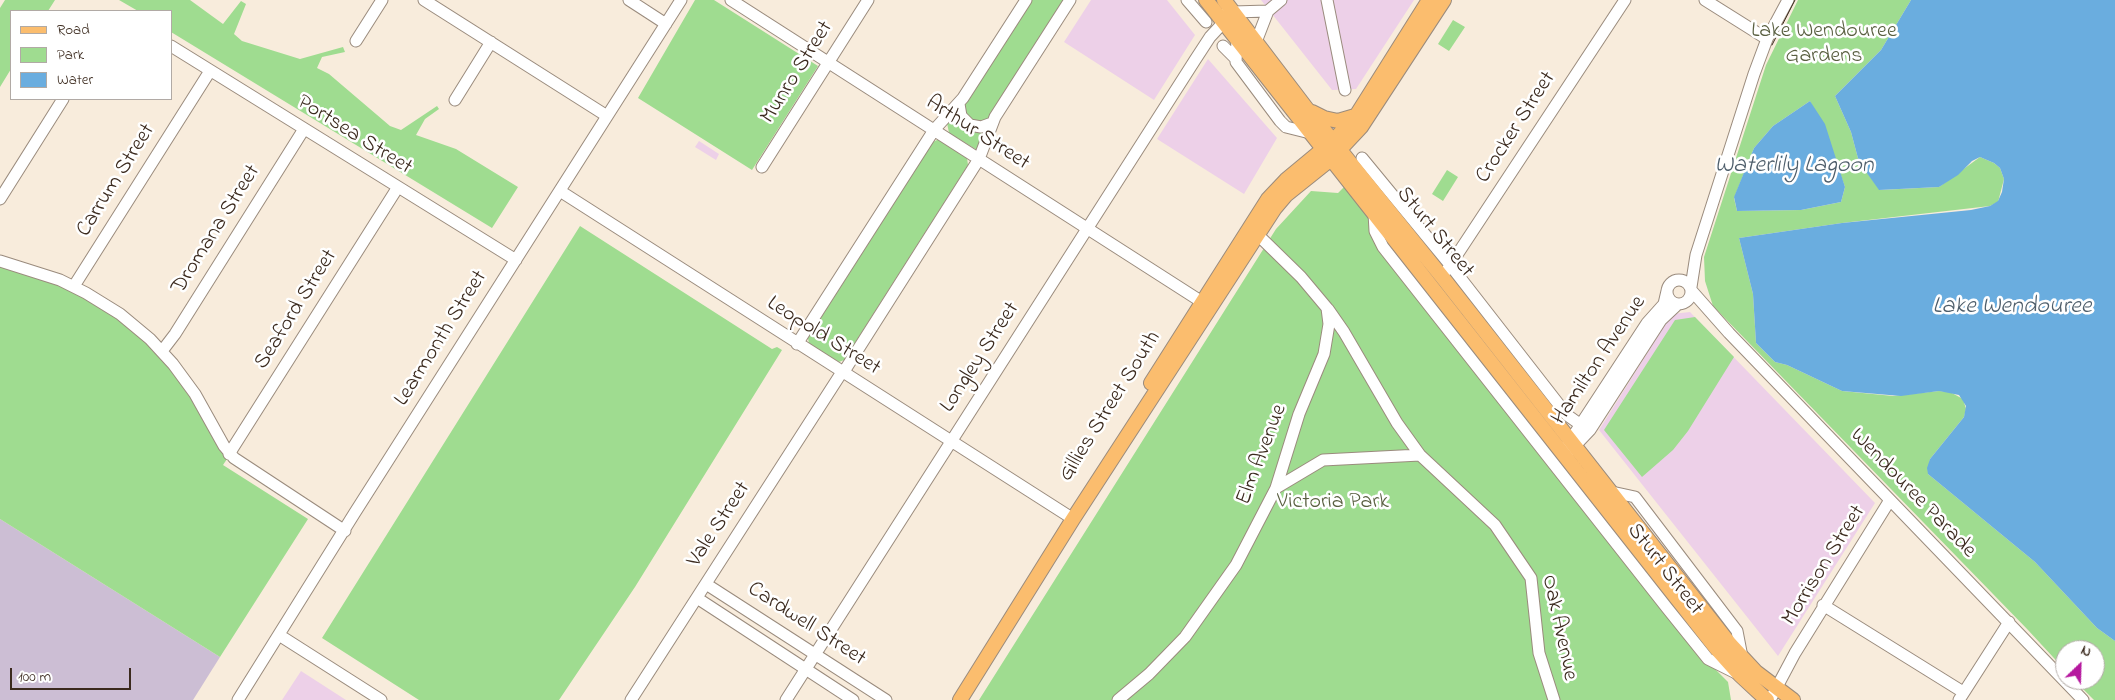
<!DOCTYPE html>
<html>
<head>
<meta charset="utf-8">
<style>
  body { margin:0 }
  #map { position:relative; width:2115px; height:700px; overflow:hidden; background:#f8ecdc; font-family:"Indie Flower",sans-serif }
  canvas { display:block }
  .legend { position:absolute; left:10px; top:10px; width:162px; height:90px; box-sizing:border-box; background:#fff; border:1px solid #b1aaa5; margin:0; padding:6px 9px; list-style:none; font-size:15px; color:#3b2a1e }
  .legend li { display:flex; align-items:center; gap:10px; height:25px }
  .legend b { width:25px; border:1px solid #b1aaa5 }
  .north { position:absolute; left:2055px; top:640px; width:50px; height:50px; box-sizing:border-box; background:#fff; border:1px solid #b1aaa5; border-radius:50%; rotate:24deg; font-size:14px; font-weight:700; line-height:20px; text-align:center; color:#3b2a1e }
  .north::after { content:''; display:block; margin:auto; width:18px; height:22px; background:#b5179e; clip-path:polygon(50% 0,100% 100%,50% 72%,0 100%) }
  .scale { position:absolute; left:10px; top:668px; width:121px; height:22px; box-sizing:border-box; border:2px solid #3b2a1e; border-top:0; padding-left:6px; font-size:15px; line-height:18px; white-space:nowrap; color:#3b2a1e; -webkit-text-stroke:4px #fff; paint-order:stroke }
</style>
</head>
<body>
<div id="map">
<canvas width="2115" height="700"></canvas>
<ul class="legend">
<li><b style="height:6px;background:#fbbd6e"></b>Road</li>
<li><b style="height:14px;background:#9fdc90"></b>Park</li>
<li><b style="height:14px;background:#6aaddf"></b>Water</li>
</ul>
<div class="north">N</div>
<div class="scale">100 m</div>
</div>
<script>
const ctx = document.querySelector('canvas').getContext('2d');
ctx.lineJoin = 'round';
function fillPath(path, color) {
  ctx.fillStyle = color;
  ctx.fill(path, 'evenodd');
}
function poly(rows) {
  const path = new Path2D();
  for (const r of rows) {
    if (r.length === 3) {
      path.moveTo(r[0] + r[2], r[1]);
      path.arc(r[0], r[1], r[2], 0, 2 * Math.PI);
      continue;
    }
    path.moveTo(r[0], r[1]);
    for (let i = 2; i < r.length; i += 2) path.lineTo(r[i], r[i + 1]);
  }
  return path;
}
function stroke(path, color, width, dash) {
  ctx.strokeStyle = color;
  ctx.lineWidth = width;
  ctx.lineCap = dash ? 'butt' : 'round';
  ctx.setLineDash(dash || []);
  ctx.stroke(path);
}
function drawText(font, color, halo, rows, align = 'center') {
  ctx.font = font + ' "Indie Flower",sans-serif';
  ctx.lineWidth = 5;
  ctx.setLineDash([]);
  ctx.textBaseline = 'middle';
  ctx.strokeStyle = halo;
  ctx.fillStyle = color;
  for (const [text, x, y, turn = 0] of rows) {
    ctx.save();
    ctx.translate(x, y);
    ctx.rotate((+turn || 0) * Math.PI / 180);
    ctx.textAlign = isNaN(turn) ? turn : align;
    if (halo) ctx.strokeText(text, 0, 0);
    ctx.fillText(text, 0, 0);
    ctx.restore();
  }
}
const built = poly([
  [1091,0,1167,0,1195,35,1154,100,1064,42],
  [1261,0,1414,0,1356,89,1332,90],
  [1208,59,1277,138,1244,194,1157,139],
  [699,141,719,154,716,160,695,147],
  [1690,312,1875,503,1778,656,1599,430,1672,314],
  [301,671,346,700,282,700]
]);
const industrial = poly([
  [0,519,220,657,193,700,0,700]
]);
const green = poly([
  [5,0,55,0,48,11,11,11,11,69,0,87,0,8],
  [119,0,190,0,223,24,241,1,246,4,234,34,242,41,300,59,343,47,345,52,322,57,317,68,329,74,390,126,401,130,437,106,439,109,425,119,416,135,456,149,518,187,492,228,171,32,171,11,138,11],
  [695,0,714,0,818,66,752,170,638,98],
  [1030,0,1066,0,990,119,976,123,966,116,964,107,966,100],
  [1798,0,1911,0,1881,50,1835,96,1851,132,1859,162,1880,190,1939,187,1980,157,1994,163,2000,168,2004,179,1998,202,1990,206,1842,223,1739,238,1753,294,1756,343,1775,362,1787,365,1842,391,1893,396,1939,391,1950,392,1963,399,1966,409,1964,417,1930,459,1928,474,2035,562,2097,628,2115,641,2115,700,2094,700,2074,680,2095,680,2095,650,2065,650,2065,670,2028,630,1713,306,1705,281,1704,257,1766,65],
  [1810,101,1834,156,1845,187,1841,202,1801,210,1737,211,1734,198,1754,148,1773,126],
  [1453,20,1465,27,1449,51,1438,44],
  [956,113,984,131,977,150,949,133,947,123],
  [939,139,967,158,968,165,844,360,839,362,809,344,808,338,933,142],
  [1447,170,1458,177,1443,201,1432,194],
  [1345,186,1370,219,1372,233,1710,664,1728,682,1731,700,979,700,1276,229,1311,191,1338,193],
  [580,226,772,349,777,347,782,350,635,587,559,700,419,700,322,638],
  [0,266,48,281,72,291,116,317,142,339,167,365,191,397,221,452,227,459,223,465,308,519,220,657,0,519],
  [1695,317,1734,357,1688,431,1673,450,1642,477,1604,430,1675,320]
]);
const water = poly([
  [1911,0,2115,0,2115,641,2097,628,2035,562,1928,474,1927,468,1930,459,1964,417,1966,406,1959,395,1939,391,1901,396,1842,391,1787,365,1775,362,1756,343,1753,294,1739,238,1842,223,1971,210,1990,206,1998,201,2002,192,2004,179,2000,168,1994,163,1980,157,1972,161,1958,175,1939,187,1879,190,1859,162,1851,132,1835,96,1881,50],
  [1810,101,1825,124,1845,187,1841,202,1801,210,1737,211,1734,197,1754,148,1773,126]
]);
const minor = poly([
  [424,0,607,116],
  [629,0,666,24],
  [731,0,1202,302],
  [1187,0,1206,22],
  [1327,0,1345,90],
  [1705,0,1767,39],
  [1233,12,1268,11],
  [1237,39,1236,62,1280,121,1286,127,1310,133],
  [356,41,382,0],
  [1256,42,1268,11,1281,0],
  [171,46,516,260],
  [1223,46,1235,58],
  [455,100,491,42],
  [959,104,961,116,970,125,981,127,992,123],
  [1362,158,1451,266,1567,415,1581,425],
  [762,167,868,0],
  [560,191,1067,515],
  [0,199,63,99],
  [1374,213,1375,231,1383,247,1667,608,1708,659,1736,673],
  [0,261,60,280,86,293,120,314,150,339,173,364,195,394,224,446,234,458,345,531],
  [1447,270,1625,0],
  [1679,292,12],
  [74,286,210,71],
  [1691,287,1696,255,1754,74,1767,39,1788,0],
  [1691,290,1729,333,2083,700],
  [1328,309,1344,332,1397,423,1420,455],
  [797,344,934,130,963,98,1026,0],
  [162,351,175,334,304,129],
  [843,373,979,159,995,117,1070,0],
  [1570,451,1590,430,1661,320,1678,304],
  [1562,453,1647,323,1664,304,1667,291],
  [229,454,398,187],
  [1276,488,1323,460,1420,455,1495,525,1531,578,1539,653,1554,700],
  [1612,492,1635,497,1737,631,1742,657],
  [706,584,886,700],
  [697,598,853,700],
  [1823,605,1963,692],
  [279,635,381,700],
  [238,700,354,514,681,0],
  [631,700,842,372],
  [786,700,1195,60,1210,37,1223,23,1225,14],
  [1118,700,1149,674,1185,637,1236,565,1276,488,1299,414,1324,354,1329,324,1327,308,1301,277,1258,235],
  [1770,700,1795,653,1890,500],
  [1959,700,2009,622]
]);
const major = poly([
  [1206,0,1715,647,1740,675,1767,700],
  [1224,0,1307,109,1443,278,1730,644,1756,672,1793,700],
  [1312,112,1324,118,1338,121,1355,116],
  [1151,383,1268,199,1286,180,1333,141,1356,116,1429,0],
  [960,700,1073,519,1275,208,1286,195,1331,159,1361,127,1444,0]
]);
const tram = poly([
  [1772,45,1795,0]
]);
const parkNames = [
  ["Lake Wendouree",1824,32],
  ["Gardens",1824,57],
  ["Victoria Park",1333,503]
];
const streetNames = [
  ["Munro Street",798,73,-58],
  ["Crocker Street",1517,128,-57],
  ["Arthur Street",977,134,33],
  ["Portsea Street",354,136,32],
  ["Carrum Street",117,181,-58],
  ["Dromana Street",217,230,-58],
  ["Sturt Street",1434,233,51],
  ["Seaford Street",297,310,-58],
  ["Leopold Street",823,337,32],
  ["Learmonth Street",442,339,-58],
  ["Longley Street",981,358,-57],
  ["Hamilton Avenue",1600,361,-56],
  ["Gillies Street South",1111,407,-58],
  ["Elm Avenue",1263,455,-69],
  ["Wendouree Parade",1912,494,46],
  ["Vale Street",720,525,-57],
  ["Morrison Street",1825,566,-58],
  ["Sturt Street",1664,570,52],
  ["Cardwell Street",806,625,33],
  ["Oak Avenue",1558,628,78]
];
const waterNames = [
  ["Waterlily Lagoon",1794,167],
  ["Lake Wendouree",2012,308]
];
fillPath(built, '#edd0e8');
fillPath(industrial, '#ccbed4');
fillPath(green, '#9fdc90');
fillPath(water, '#6aaddf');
stroke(minor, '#9a8b7d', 13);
stroke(major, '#9a8b7d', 16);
stroke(minor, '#fff', 11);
stroke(major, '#fbbd6e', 14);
stroke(tram, '#3b2a1e', 1);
drawText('22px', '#595f40', '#fff', parkNames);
drawText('22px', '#3b2a1e', '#fff', streetNames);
drawText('italic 24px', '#4e5e6b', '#fff', waterNames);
</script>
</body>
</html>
